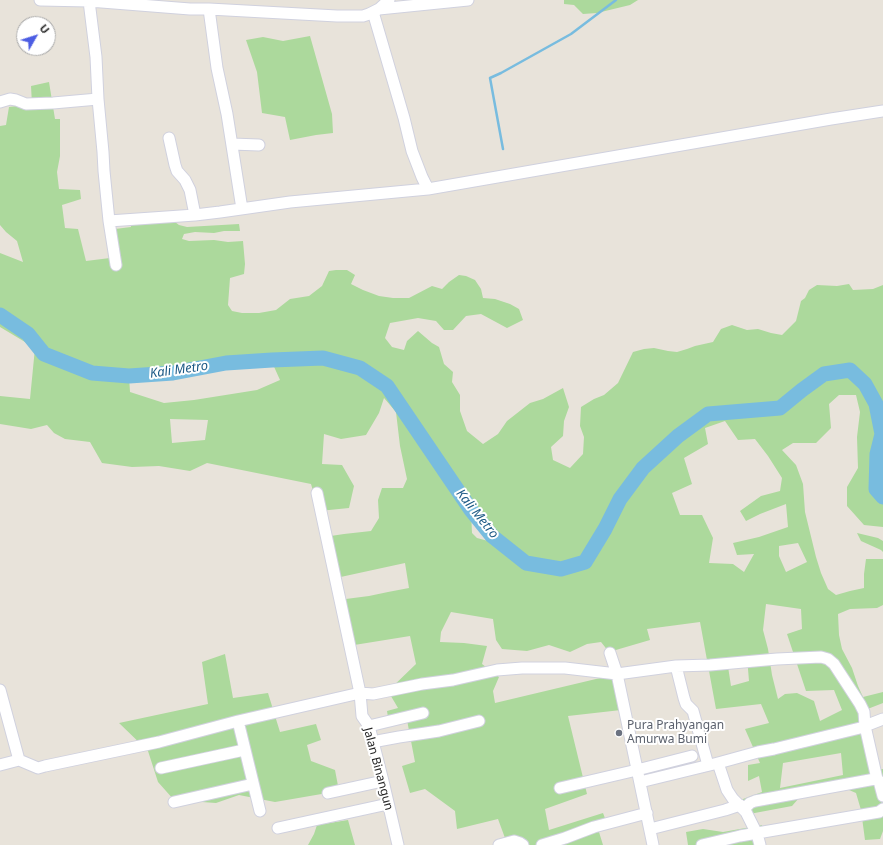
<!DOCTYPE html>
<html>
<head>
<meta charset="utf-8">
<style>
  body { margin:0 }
  #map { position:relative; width:883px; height:845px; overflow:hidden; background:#e8e3da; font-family:"Noto Sans",sans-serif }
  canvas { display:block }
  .north { position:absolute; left:16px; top:16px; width:40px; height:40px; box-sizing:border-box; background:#fff; border:1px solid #a9a9a9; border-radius:50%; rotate:51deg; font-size:11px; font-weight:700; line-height:16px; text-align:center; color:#272727 }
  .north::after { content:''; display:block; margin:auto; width:14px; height:18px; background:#4c5de3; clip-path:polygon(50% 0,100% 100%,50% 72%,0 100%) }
</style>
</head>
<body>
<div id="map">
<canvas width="883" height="845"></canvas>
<div class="north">U</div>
</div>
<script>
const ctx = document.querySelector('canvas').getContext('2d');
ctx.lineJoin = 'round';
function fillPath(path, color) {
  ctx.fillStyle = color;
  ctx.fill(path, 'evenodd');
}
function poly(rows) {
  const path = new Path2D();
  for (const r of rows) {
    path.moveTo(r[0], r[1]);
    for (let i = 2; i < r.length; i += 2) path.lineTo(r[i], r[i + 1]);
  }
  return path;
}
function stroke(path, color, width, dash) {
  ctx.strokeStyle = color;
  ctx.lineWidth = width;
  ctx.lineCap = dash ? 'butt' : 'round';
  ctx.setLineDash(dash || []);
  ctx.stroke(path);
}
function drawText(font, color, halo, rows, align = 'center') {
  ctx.font = font + ' "Noto Sans",sans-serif';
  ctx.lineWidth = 4;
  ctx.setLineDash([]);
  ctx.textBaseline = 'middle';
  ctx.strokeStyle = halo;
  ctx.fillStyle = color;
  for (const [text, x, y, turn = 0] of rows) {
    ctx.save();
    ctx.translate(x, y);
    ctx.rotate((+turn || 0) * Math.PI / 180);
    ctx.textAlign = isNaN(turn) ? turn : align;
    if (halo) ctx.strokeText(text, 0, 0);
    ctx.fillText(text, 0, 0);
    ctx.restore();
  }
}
const green = poly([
  [564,0,638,0,630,5,597,13,583,14,574,5,564,4],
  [310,36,332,114,333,133,316,135,290,140,285,117,262,113,257,72,246,40,263,37,283,41],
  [49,82,55,119,60,119,60,156,57,172,59,189,80,190,81,199,62,205,65,228,78,229,86,261,110,258,107,230,131,227,130,220,175,222,179,225,187,227,239,224,240,231,224,231,214,233,195,232,184,234,182,239,189,241,214,240,228,242,243,241,245,264,244,274,230,278,228,305,232,311,242,313,259,313,276,310,290,299,309,296,322,286,329,271,336,270,347,270,355,275,351,284,363,290,379,296,393,298,409,298,432,286,442,289,449,282,459,275,466,276,475,280,481,289,483,298,495,299,510,304,519,309,523,320,507,328,481,314,466,316,453,330,444,330,436,321,418,318,390,323,385,338,392,347,404,350,407,341,418,331,432,343,439,347,444,364,453,372,452,382,460,395,460,411,467,431,483,444,498,434,507,421,530,403,543,399,563,388,569,407,564,421,563,436,551,447,553,460,570,468,583,454,584,437,580,426,581,407,594,399,604,395,618,383,633,352,644,349,654,348,668,351,677,352,687,349,695,346,713,342,721,329,732,325,747,330,758,329,771,333,782,335,796,321,801,301,805,298,809,290,817,285,837,286,849,284,853,290,873,289,883,285,883,527,864,525,847,506,847,487,858,468,857,437,860,412,856,395,839,395,829,404,831,428,816,443,793,443,782,450,796,465,803,484,805,512,816,557,821,573,828,589,836,595,850,591,864,588,864,574,866,559,883,559,883,605,877,608,850,609,838,614,839,635,842,649,852,668,858,686,863,697,883,692,883,703,865,710,876,770,883,769,883,831,880,839,865,840,861,810,856,793,842,787,799,798,792,806,744,815,742,808,743,799,762,792,759,776,748,781,748,765,760,763,745,729,769,723,761,704,716,709,700,622,647,629,650,640,609,652,601,642,587,644,570,652,549,645,527,651,502,649,496,640,493,619,451,612,441,632,440,642,464,643,487,646,482,664,499,677,493,691,495,703,617,674,621,710,568,716,587,794,545,809,549,830,603,813,608,826,599,832,603,845,498,845,505,838,498,819,457,829,455,811,425,789,410,793,402,766,415,762,407,720,389,723,387,711,398,708,388,691,416,664,410,636,348,646,338,600,369,596,388,592,409,588,405,563,336,578,324,537,344,534,371,531,379,518,378,500,382,488,403,488,407,479,400,446,396,412,384,398,379,413,366,435,341,439,324,434,322,464,342,465,354,486,349,508,319,511,311,484,207,463,190,471,159,466,132,467,102,463,90,442,65,439,54,433,47,425,31,429,0,424,0,396,30,399,35,348,0,327,0,253,23,262,17,241,6,232,0,225,0,126,6,125,9,107,32,104,31,86],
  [271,360,280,380,257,390,194,400,164,403,130,392,129,376,173,373,226,363],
  [170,419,208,420,205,440,172,443],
  [725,421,738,440,755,439,768,456,782,478,780,491,761,496,740,511,746,521,760,514,786,504,788,527,759,537,733,543,737,555,754,554,744,572,733,564,709,563,713,538,702,515,680,515,672,493,692,484,684,458,708,444,705,428],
  [471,511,492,536,503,545,477,538,472,533],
  [798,543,807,562,786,572,779,556,779,546],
  [766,604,801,609,802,629,787,634,806,691,834,690,842,710,820,721,814,701,797,693,785,694,778,699,772,675,768,649,763,630],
  [747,657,749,681,731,686,727,660],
  [841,753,843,775,780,788,783,763],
  [857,533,878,538,883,541,883,552,881,550,861,541],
  [225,654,233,698,268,693,280,732,316,724,321,740,307,745,311,761,335,770,339,791,275,802,239,795,216,803,174,800,158,782,148,751,119,723,208,704,202,662],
  [348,820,355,845,308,845,314,834,317,825],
  [762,825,765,845,688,845,686,832,703,829,723,832]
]);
const stream = poly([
  [503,149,490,78,501,73,571,34,616,0]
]);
const river = poly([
  [0,315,28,334,44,354,92,373,129,376,173,373,226,363,272,360,323,358,360,368,387,386,471,510,492,536,526,563,561,569,585,562,605,529,620,499,643,468,678,436,708,414,780,408,802,390,824,374,850,370,865,384,876,404,882,434,877,454,876,489,883,497]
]);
const minor = poly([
  [40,0,89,1,190,9,209,9,337,16,363,16,369,14,379,9,389,0],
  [89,1,96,57,98,99,103,152,104,171,109,221,195,215,220,212,290,202,428,189,422,177,412,151,404,118,373,12],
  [209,9,217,68,227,114,242,209],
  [379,9,468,0],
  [0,102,10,99,16,100,26,104,53,103,98,99],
  [169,138,175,165,177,171,185,180,190,190,195,215],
  [232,144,259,145],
  [428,189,831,119,883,111],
  [109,221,116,265],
  [317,493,360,693,362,716,369,726,383,781,398,845],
  [610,653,617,674,653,845],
  [676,666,684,698,686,704,693,711,708,765],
  [0,690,19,760],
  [238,721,260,811],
  [369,726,423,713],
  [372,742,399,737,439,731,479,721],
  [718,763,727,790,733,799,746,812,757,834,760,845],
  [0,765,19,760,38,768,45,766,159,742,238,721,360,693,373,694,422,684,453,680,497,670,522,668,565,668,617,674,676,666,710,665,777,659,821,657,828,659,834,664,860,704,864,712,865,726,883,719],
  [161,768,244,750],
  [640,782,718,763,758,752,774,749,860,728,865,726,877,779],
  [560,788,637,770,692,756],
  [328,793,383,781],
  [174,802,253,784],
  [744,809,750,803,755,801,875,779,877,779,879,781,883,796],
  [278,828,388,804],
  [650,829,725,810,740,805],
  [499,845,514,841,520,843,523,845],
  [542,845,565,838,594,827,647,813],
  [702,845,740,836,879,812,883,809]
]);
const markers = [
  [619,733,4,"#6b7280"]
];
const worshipNames = [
  ["Pura Prahyangan",627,726],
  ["Amurwa Bumi",627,740]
];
const streetNames = [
  ["Jalan Binangun",378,769,75]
];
const waterNames = [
  ["Kali Metro",179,370,-8],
  ["Kali Metro",477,514,51]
];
fillPath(green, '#acd99c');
stroke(stream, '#78bcdf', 2.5);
stroke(river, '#78bcdf', 15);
stroke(minor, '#d0d1de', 13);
stroke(minor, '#fff', 11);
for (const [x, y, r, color] of markers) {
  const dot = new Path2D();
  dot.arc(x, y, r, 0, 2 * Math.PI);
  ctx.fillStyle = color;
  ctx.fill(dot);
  stroke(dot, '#fff', 1.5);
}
drawText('12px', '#5b616d', '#fff', worshipNames, 'left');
drawText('12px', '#272727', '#fff', streetNames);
drawText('italic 13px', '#1c5985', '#fff', waterNames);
</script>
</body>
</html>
